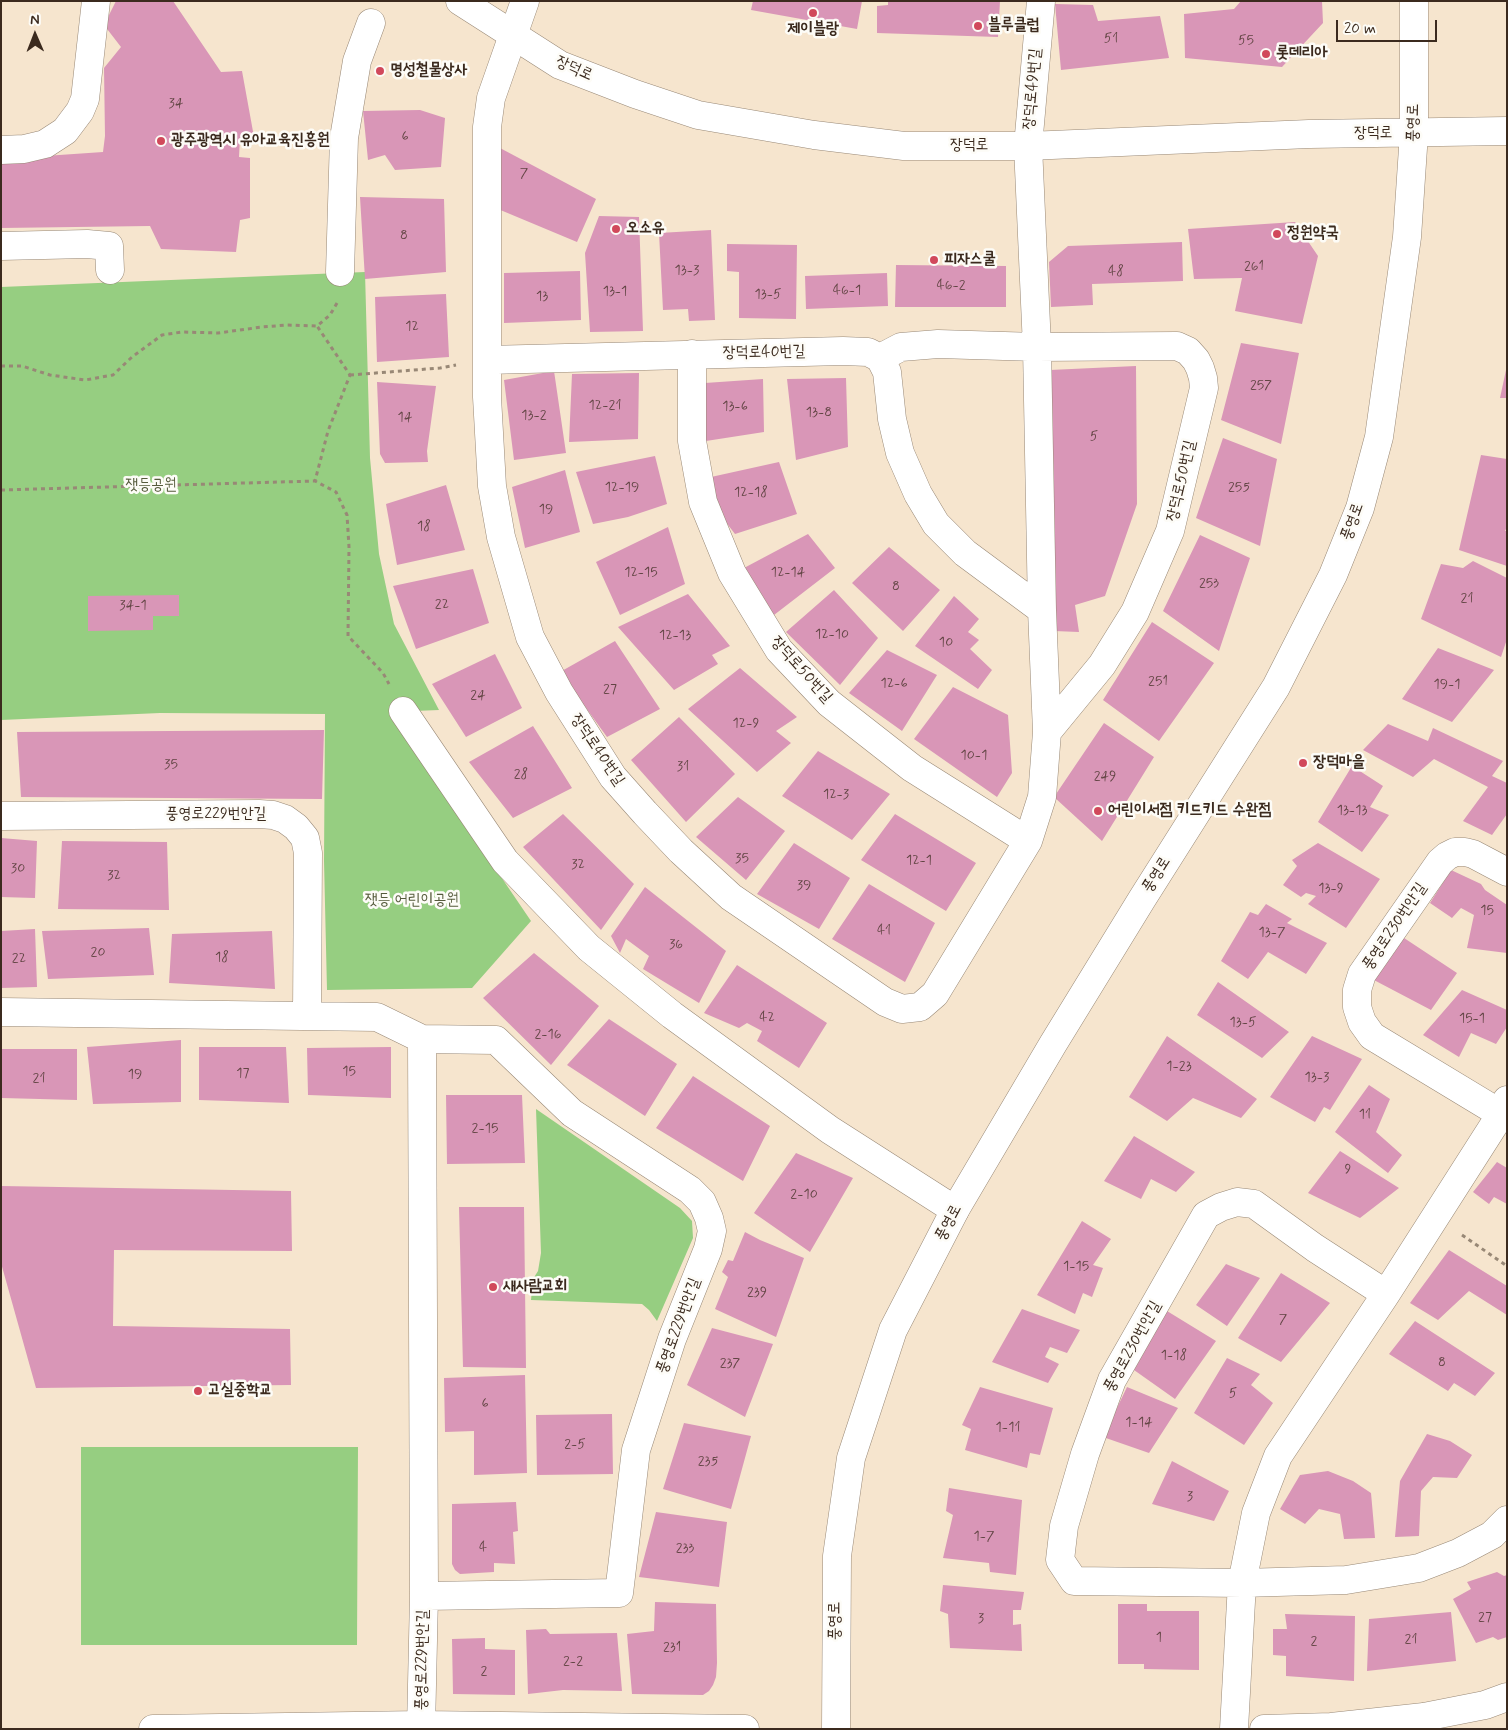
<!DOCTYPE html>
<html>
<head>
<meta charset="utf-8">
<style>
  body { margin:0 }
  #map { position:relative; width:1508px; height:1730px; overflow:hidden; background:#f6e5ce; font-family:Mynerve,sans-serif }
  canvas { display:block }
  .frame { position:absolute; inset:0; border:2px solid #3b2a1e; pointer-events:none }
  .north { position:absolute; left:10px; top:10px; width:50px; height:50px; -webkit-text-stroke:4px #fdfcf7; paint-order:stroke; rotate:359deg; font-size:14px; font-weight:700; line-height:20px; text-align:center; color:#3b2a1e }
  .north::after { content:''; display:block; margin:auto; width:18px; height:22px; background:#3b2a1e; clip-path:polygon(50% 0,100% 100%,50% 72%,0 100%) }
  .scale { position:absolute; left:1336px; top:20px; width:101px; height:22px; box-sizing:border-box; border:2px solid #3b2a1e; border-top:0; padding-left:6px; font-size:15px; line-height:18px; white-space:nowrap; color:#3b2a1e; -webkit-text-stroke:4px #fdfcf7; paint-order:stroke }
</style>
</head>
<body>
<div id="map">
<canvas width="1508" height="1730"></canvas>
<div class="frame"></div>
<div class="north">N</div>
<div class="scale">20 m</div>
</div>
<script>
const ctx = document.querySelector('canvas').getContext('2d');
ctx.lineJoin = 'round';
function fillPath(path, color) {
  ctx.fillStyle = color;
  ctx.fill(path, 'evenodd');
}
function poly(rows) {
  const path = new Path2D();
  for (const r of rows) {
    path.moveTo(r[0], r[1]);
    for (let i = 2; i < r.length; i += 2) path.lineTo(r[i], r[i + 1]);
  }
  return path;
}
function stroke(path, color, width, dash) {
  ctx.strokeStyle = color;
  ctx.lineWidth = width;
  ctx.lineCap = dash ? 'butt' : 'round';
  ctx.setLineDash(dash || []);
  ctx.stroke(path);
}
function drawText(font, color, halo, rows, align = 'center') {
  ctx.font = font + ' Mynerve,"Poor Story",sans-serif';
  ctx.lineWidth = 5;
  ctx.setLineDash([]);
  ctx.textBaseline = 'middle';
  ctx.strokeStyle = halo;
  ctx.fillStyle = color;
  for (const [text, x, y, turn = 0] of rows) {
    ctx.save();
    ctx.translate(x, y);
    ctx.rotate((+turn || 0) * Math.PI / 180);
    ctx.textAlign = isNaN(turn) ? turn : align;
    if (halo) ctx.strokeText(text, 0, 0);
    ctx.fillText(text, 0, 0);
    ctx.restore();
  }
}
const green = poly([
  [365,272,370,458,379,554,394,624,439,710,389,712,531,921,472,988,327,990,324,861,325,714,160,713,1,720,1,287],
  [536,1109,680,1208,692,1221,693,1238,657,1321,649,1310,642,1304,531,1300,533,1279,538,1271,541,1253],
  [81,1447,358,1447,357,1645,81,1645]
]);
const building = poly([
  [116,1,173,1,221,72,242,71,254,137,240,138,239,157,250,158,250,218,240,220,236,252,161,249,150,226,1,228,1,159,103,152,105,136,104,68,121,47,104,25],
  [753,1,862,1,857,29,751,10],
  [888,1,1000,1,998,37,877,33,877,6,888,5],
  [1241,1,1322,1,1323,23,1282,67,1185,58,1184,14,1234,9],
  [1055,4,1093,5,1098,21,1160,16,1169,58,1061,70],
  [420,110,445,118,441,167,395,170,385,155,368,160,363,111],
  [500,148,596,199,577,242,498,209],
  [360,197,444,199,446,272,365,279],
  [599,216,639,217,643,331,590,332,585,253],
  [1295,222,1318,256,1302,324,1235,311,1242,278,1194,279,1188,229],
  [711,230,715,320,689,321,688,309,663,310,659,233],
  [1182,242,1183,281,1092,284,1093,305,1051,307,1049,262,1068,246],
  [727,244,797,245,796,319,739,318,739,272,727,271],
  [896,265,1006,266,1006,307,895,307],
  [580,271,581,320,504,323,504,273],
  [887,273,888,306,806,309,805,276],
  [446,294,449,357,377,362,375,297],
  [1241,343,1299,353,1281,444,1221,420],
  [1136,366,1137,504,1105,596,1075,605,1079,632,1054,631,1050,370],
  [1506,370,1507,398,1500,398],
  [554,371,566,453,514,460,504,380],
  [639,373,638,439,569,442,572,374],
  [846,378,848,447,796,460,787,379],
  [763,379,764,432,706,441,705,383],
  [377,382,436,386,427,451,428,462,385,463,380,454],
  [1223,438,1277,459,1260,546,1196,518],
  [1481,455,1507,459,1507,527,1505,531,1507,531,1507,566,1459,550],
  [655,456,667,504,628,517,593,524,576,472],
  [779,462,797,514,735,534,715,508,711,477],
  [565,470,580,532,525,548,512,487],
  [446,485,465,550,397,565,386,504],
  [668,527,685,584,620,615,596,562],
  [808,534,835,568,774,615,744,568],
  [1200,535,1250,558,1219,651,1163,611],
  [889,547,940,590,903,631,852,583],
  [1473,561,1507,578,1507,639,1501,657,1421,619,1441,564,1463,568],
  [473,569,489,623,416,649,393,586],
  [834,590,878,638,840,685,786,632],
  [688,594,730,646,712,655,718,664,674,690,618,627],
  [179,595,179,616,153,616,153,630,88,631,88,596],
  [954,596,979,619,968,632,979,640,970,649,992,670,978,689,915,646],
  [1152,622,1214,663,1159,741,1103,700],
  [615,641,660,709,607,737,560,672],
  [1438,648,1494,670,1452,722,1402,699],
  [887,650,937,675,902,731,849,693],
  [495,654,522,708,466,737,432,684],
  [740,668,797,717,776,731,791,743,757,772,688,709],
  [953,687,1008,715,1012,773,997,797,914,739],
  [679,717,735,774,686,822,631,760],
  [1104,723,1154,757,1102,841,1054,797],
  [1388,724,1428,741,1433,728,1503,761,1492,776,1507,783,1507,814,1492,835,1463,821,1488,787,1434,759,1413,777,1363,750],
  [533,726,572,788,513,818,469,762],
  [324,730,322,799,21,797,17,732],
  [818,751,890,794,852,840,782,796],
  [1352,766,1383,786,1370,807,1389,815,1362,852,1318,822],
  [738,797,785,831,746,880,696,837],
  [563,814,634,884,601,930,523,847],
  [895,814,976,863,946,911,861,860],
  [1,838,37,841,35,898,1,897],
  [62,841,167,842,169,910,58,909],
  [794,843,850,878,819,929,757,894],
  [1318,843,1380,879,1346,928,1308,904,1316,896,1306,893,1301,897,1283,885,1297,866,1292,860],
  [1451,870,1481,884,1485,890,1507,905,1507,953,1467,948,1474,915,1461,908,1452,918,1430,903],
  [869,884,935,923,905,982,832,939],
  [645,887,726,951,699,1003,643,969,649,956,626,939,620,953,611,936],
  [1266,904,1292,919,1287,923,1327,943,1306,974,1268,952,1248,979,1221,961,1250,912,1258,915],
  [149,928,154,975,48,979,42,931],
  [35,929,37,987,1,988,1,931],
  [272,931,275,989,169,983,172,934],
  [1401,936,1457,973,1431,1010,1372,979],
  [534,953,599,1006,551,1065,483,998],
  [737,965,827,1023,799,1068,757,1041,762,1031,747,1023,739,1028,704,1013],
  [1218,982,1289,1032,1262,1058,1197,1015],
  [1462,990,1507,1010,1507,1027,1496,1044,1471,1033,1459,1057,1423,1035],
  [609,1019,677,1064,645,1116,567,1065],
  [1167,1036,1257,1099,1241,1118,1193,1098,1167,1121,1129,1097],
  [1312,1036,1362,1059,1330,1110,1324,1107,1315,1122,1270,1097],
  [181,1040,181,1102,93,1104,87,1047],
  [199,1047,286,1047,289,1103,199,1100],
  [391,1047,391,1098,308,1095,307,1048],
  [1,1049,77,1049,77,1100,2,1098],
  [693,1076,770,1126,743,1181,656,1128],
  [1369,1085,1390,1099,1376,1132,1402,1155,1388,1173,1335,1132],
  [446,1095,522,1095,525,1163,447,1164],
  [1134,1136,1195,1172,1176,1192,1151,1179,1141,1199,1104,1181],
  [1340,1151,1399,1188,1360,1218,1308,1193],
  [796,1153,853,1178,810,1252,754,1213],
  [1497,1162,1507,1168,1507,1204,1494,1197,1489,1204,1473,1192],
  [1,1186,291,1191,292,1251,114,1250,113,1326,290,1329,291,1385,36,1388,1,1263],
  [459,1207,524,1207,526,1368,463,1367],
  [1082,1221,1111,1239,1093,1265,1103,1268,1092,1297,1083,1293,1075,1314,1037,1295],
  [745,1232,760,1240,804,1258,776,1337,715,1309,728,1277,722,1272,728,1260,733,1261],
  [1449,1250,1507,1286,1507,1315,1469,1291,1438,1320,1410,1303],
  [1226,1264,1260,1278,1227,1326,1196,1305],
  [1281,1273,1330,1303,1281,1362,1238,1338],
  [1022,1309,1080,1330,1067,1353,1050,1347,1045,1357,1059,1364,1048,1383,992,1362],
  [1167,1311,1216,1341,1175,1399,1134,1370],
  [1415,1321,1495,1373,1475,1396,1454,1383,1448,1391,1389,1354],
  [712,1328,773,1344,745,1417,687,1385],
  [1227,1358,1260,1374,1251,1385,1273,1403,1244,1445,1194,1413],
  [525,1375,527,1473,474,1475,474,1431,445,1432,444,1378],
  [980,1387,1053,1408,1040,1455,1030,1453,1027,1468,965,1450,971,1429,962,1425],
  [1127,1387,1178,1408,1149,1453,1103,1437],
  [612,1414,613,1474,537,1475,536,1415],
  [684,1423,751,1436,731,1509,663,1489],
  [1427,1434,1450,1441,1472,1455,1457,1478,1433,1477,1421,1491,1419,1536,1395,1537,1400,1481],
  [1172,1461,1229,1491,1214,1521,1152,1504],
  [1328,1471,1353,1481,1371,1493,1375,1538,1344,1539,1340,1514,1319,1509,1305,1524,1280,1509,1300,1475],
  [949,1488,1022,1500,1016,1575,990,1572,989,1563,943,1558,953,1515,946,1511],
  [516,1502,518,1531,513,1532,515,1564,494,1563,494,1572,460,1574,455,1570,452,1564,452,1504],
  [656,1512,727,1522,719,1587,639,1577],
  [1497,1572,1504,1576,1507,1575,1507,1637,1498,1640,1493,1637,1476,1643,1453,1599,1471,1589,1467,1582],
  [943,1585,1024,1592,1021,1610,1013,1610,1013,1625,1021,1624,1022,1651,950,1648,948,1614,940,1611],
  [655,1602,716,1604,717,1663,716,1677,713,1685,709,1691,703,1695,632,1694,627,1634,654,1631],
  [1118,1604,1147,1604,1147,1611,1199,1611,1199,1670,1144,1669,1144,1664,1118,1664],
  [1451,1612,1456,1661,1367,1671,1369,1619],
  [1285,1614,1355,1616,1354,1681,1286,1676,1286,1656,1273,1655,1273,1629,1287,1629],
  [546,1629,550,1634,617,1633,622,1691,563,1690,528,1694,526,1630],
  [485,1638,485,1649,515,1650,515,1695,453,1694,452,1639]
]);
const path = poly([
  [337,303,330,315,317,326,350,375,328,431,315,481,336,492,347,515,349,547,348,636,383,673,389,684],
  [1,366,22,366,50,375,85,380,113,375,132,357,162,335,182,332,218,333,262,327,287,325,317,326],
  [350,375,440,368,456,365],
  [1,490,315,481],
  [1462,1235,1507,1266]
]);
const minor = poly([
  [525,1,491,98,487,127,487,397,492,486,501,537,530,637,559,692,613,777,645,813,681,851,731,897,885,1002,902,1009,920,1007,935,994,1028,841,1042,797,1047,732,1042,610,1037,347,1028,146,1041,1],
  [1,150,24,149,45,144,65,131,80,111,85,99,96,1],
  [1,246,87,244,109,246,110,270],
  [340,272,344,138,357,61,371,23],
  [692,354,692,441,703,502,732,573,779,650,829,703,912,768,1028,841],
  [880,358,901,347,938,344,1037,347,1177,346,1188,351,1196,360,1200,368,1203,378,1204,388,1170,531,1135,612,1102,665,1047,732],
  [880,358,887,372,892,419,900,453,918,494,936,524,965,553,1042,610],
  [487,360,843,351,868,352,880,358],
  [403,711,505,861,589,948,672,1015,830,1130,955,1210],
  [1,816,259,814,273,815,285,819,296,827,305,838,308,853,307,1015],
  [1,1012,377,1017,422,1039,496,1040,572,1113,690,1190,702,1202,709,1218,712,1231,708,1249,672,1339,636,1450,619,1593,424,1596],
  [1501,1114,1372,1036,1362,1022,1357,1007,1357,990,1362,974,1440,862,1447,856,1455,852,1465,852,1473,854,1507,872],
  [1386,1294,1315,1248,1254,1204,1237,1202,1221,1207,1206,1215,1112,1380,1085,1454,1064,1526,1060,1560,1074,1581,1242,1583,1346,1580,1419,1568,1458,1553,1492,1535,1507,1520],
  [153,1729,421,1725,745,1729],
  [421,1729,424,1596,422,1039],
  [1234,1729,1242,1583,1256,1513,1278,1456,1386,1294,1501,1114,1507,1100],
  [1264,1729,1331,1727,1424,1717,1485,1705,1507,1697]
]);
const major = poly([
  [460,1,560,65,635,94,698,115,814,135,904,146,1028,146,1309,134,1507,131],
  [836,1729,837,1556,851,1458,893,1330,955,1210,1053,1044,1142,899,1276,687,1333,575,1360,508,1379,437,1407,237,1414,133,1414,1]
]);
const markers = [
  [813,13,5,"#d1495b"],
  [978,26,5,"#d1495b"],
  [1266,54,5,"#d1495b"],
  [380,71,5,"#d1495b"],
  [161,141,5,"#d1495b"],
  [616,229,5,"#d1495b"],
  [1277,234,5,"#d1495b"],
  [934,260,5,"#d1495b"],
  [1303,763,5,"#d1495b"],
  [1098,811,5,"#d1495b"],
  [493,1287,5,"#d1495b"],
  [198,1391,5,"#d1495b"]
];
const numberNames = [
  ["51",1111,39],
  ["55",1246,41],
  ["34",176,104],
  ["6",405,137],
  ["7",524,174],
  ["8",404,236],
  ["261",1254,267],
  ["13-3",687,271],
  ["48",1116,272],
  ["46-2",951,286],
  ["46-1",847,291],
  ["13-1",615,292],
  ["13-5",768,295],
  ["13",542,297],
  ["12",412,327],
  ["257",1261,386],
  ["12-21",605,406],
  ["13-6",735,407],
  ["13-8",819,413],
  ["13-2",534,416],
  ["14",405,418],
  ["5",1094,437],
  ["12-19",622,488],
  ["255",1239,488],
  ["12-18",751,493],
  ["19",546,510],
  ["18",424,527],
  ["12-15",641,573],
  ["12-14",788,573],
  ["253",1209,584],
  ["8",896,587],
  ["21",1467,599],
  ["22",442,605],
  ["34-1",133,606],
  ["12-10",832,635],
  ["12-13",675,636],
  ["10",946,643],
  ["251",1158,682],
  ["12-6",894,684],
  ["19-1",1447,685],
  ["27",610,690],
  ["24",478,696],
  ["12-9",746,724],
  ["10-1",974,756],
  ["35",171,765],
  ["31",683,767],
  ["28",521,775],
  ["249",1105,777],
  ["12-3",836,795],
  ["13-13",1352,811],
  ["35",742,859],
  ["12-1",919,861],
  ["32",578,865],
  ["30",18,869],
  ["32",114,876],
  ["39",804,886],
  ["13-9",1331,889],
  ["15",1487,911],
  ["41",884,931],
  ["13-7",1272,933],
  ["36",676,945],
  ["20",98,953],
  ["18",222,958],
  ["22",19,959],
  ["42",767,1018],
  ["15-1",1472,1019],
  ["13-5",1243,1023],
  ["2-16",548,1035],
  ["1-23",1179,1067],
  ["15",349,1072],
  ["17",243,1074],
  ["19",135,1075],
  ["13-3",1317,1078],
  ["21",39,1079],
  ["11",1365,1115],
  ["2-15",485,1129],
  ["9",1348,1170],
  ["2-10",804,1195],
  ["1-15",1076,1267],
  ["239",757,1293],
  ["7",1283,1320],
  ["1-18",1174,1356],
  ["8",1442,1363],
  ["237",730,1364],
  ["5",1233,1394],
  ["6",485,1404],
  ["1-14",1139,1423],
  ["1-11",1008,1428],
  ["2-5",575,1445],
  ["235",708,1462],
  ["3",1190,1497],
  ["1-7",984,1537],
  ["4",483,1548],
  ["233",685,1549],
  ["27",1485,1618],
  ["3",981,1619],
  ["1",1159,1638],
  ["21",1411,1640],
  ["2",1314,1642],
  ["231",672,1648],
  ["2-2",573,1662],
  ["2",484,1672]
];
const poiNames = [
  ["블루클럽",988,26],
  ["제이블랑",813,30,"center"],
  ["롯데리아",1276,54],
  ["명성철물상사",390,71],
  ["광주광역시 유아교육진흥원",171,141],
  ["오소유",626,229],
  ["정원약국",1287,234],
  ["피자스쿨",944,260],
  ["장덕마을",1313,763],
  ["어린이서점 키드키드 수완점",1108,811],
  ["새사람교회",503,1287],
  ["고실중학교",208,1391]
];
const streetNames = [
  ["장덕로",574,69,24],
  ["장덕로49번길",1033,89,-85],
  ["풍영로",1414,123,-89],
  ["장덕로",1373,134],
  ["장덕로",969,146],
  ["장덕로40번길",764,353,-1],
  ["장덕로50번길",1182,481,-77],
  ["풍영로",1353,522,-70],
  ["장덕로50번길",801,670,48],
  ["장덕로40번길",597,750,56],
  ["풍영로229번안길",216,815],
  ["풍영로",1157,875,-58],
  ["풍영로230번안길",1395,927,-56],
  ["풍영로",949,1223,-62],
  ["풍영로229번안길",679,1326,-70],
  ["풍영로230번안길",1133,1347,-61],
  ["풍영로",836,1621,-90],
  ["풍영로229번안길",423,1660,-89]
];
const parkNames = [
  ["잿등공원",151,486],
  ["잿등 어린이공원",412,901]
];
fillPath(green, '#96ce81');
fillPath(building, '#d996b7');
stroke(minor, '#988876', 29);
stroke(major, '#988876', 29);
stroke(path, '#988876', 3, [4, 4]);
stroke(minor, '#fff', 28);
stroke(major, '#fff', 28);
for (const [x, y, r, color] of markers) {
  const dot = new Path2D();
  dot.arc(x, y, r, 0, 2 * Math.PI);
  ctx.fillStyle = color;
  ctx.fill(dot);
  stroke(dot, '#fdfcf7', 2);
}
drawText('14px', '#624544', null, numberNames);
drawText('bold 16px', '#3b2a1e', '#fdfcf7', poiNames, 'left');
drawText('16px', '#3b2a1e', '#fdfcf7', streetNames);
drawText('16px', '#565b3c', '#fdfcf7', parkNames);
</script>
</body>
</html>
